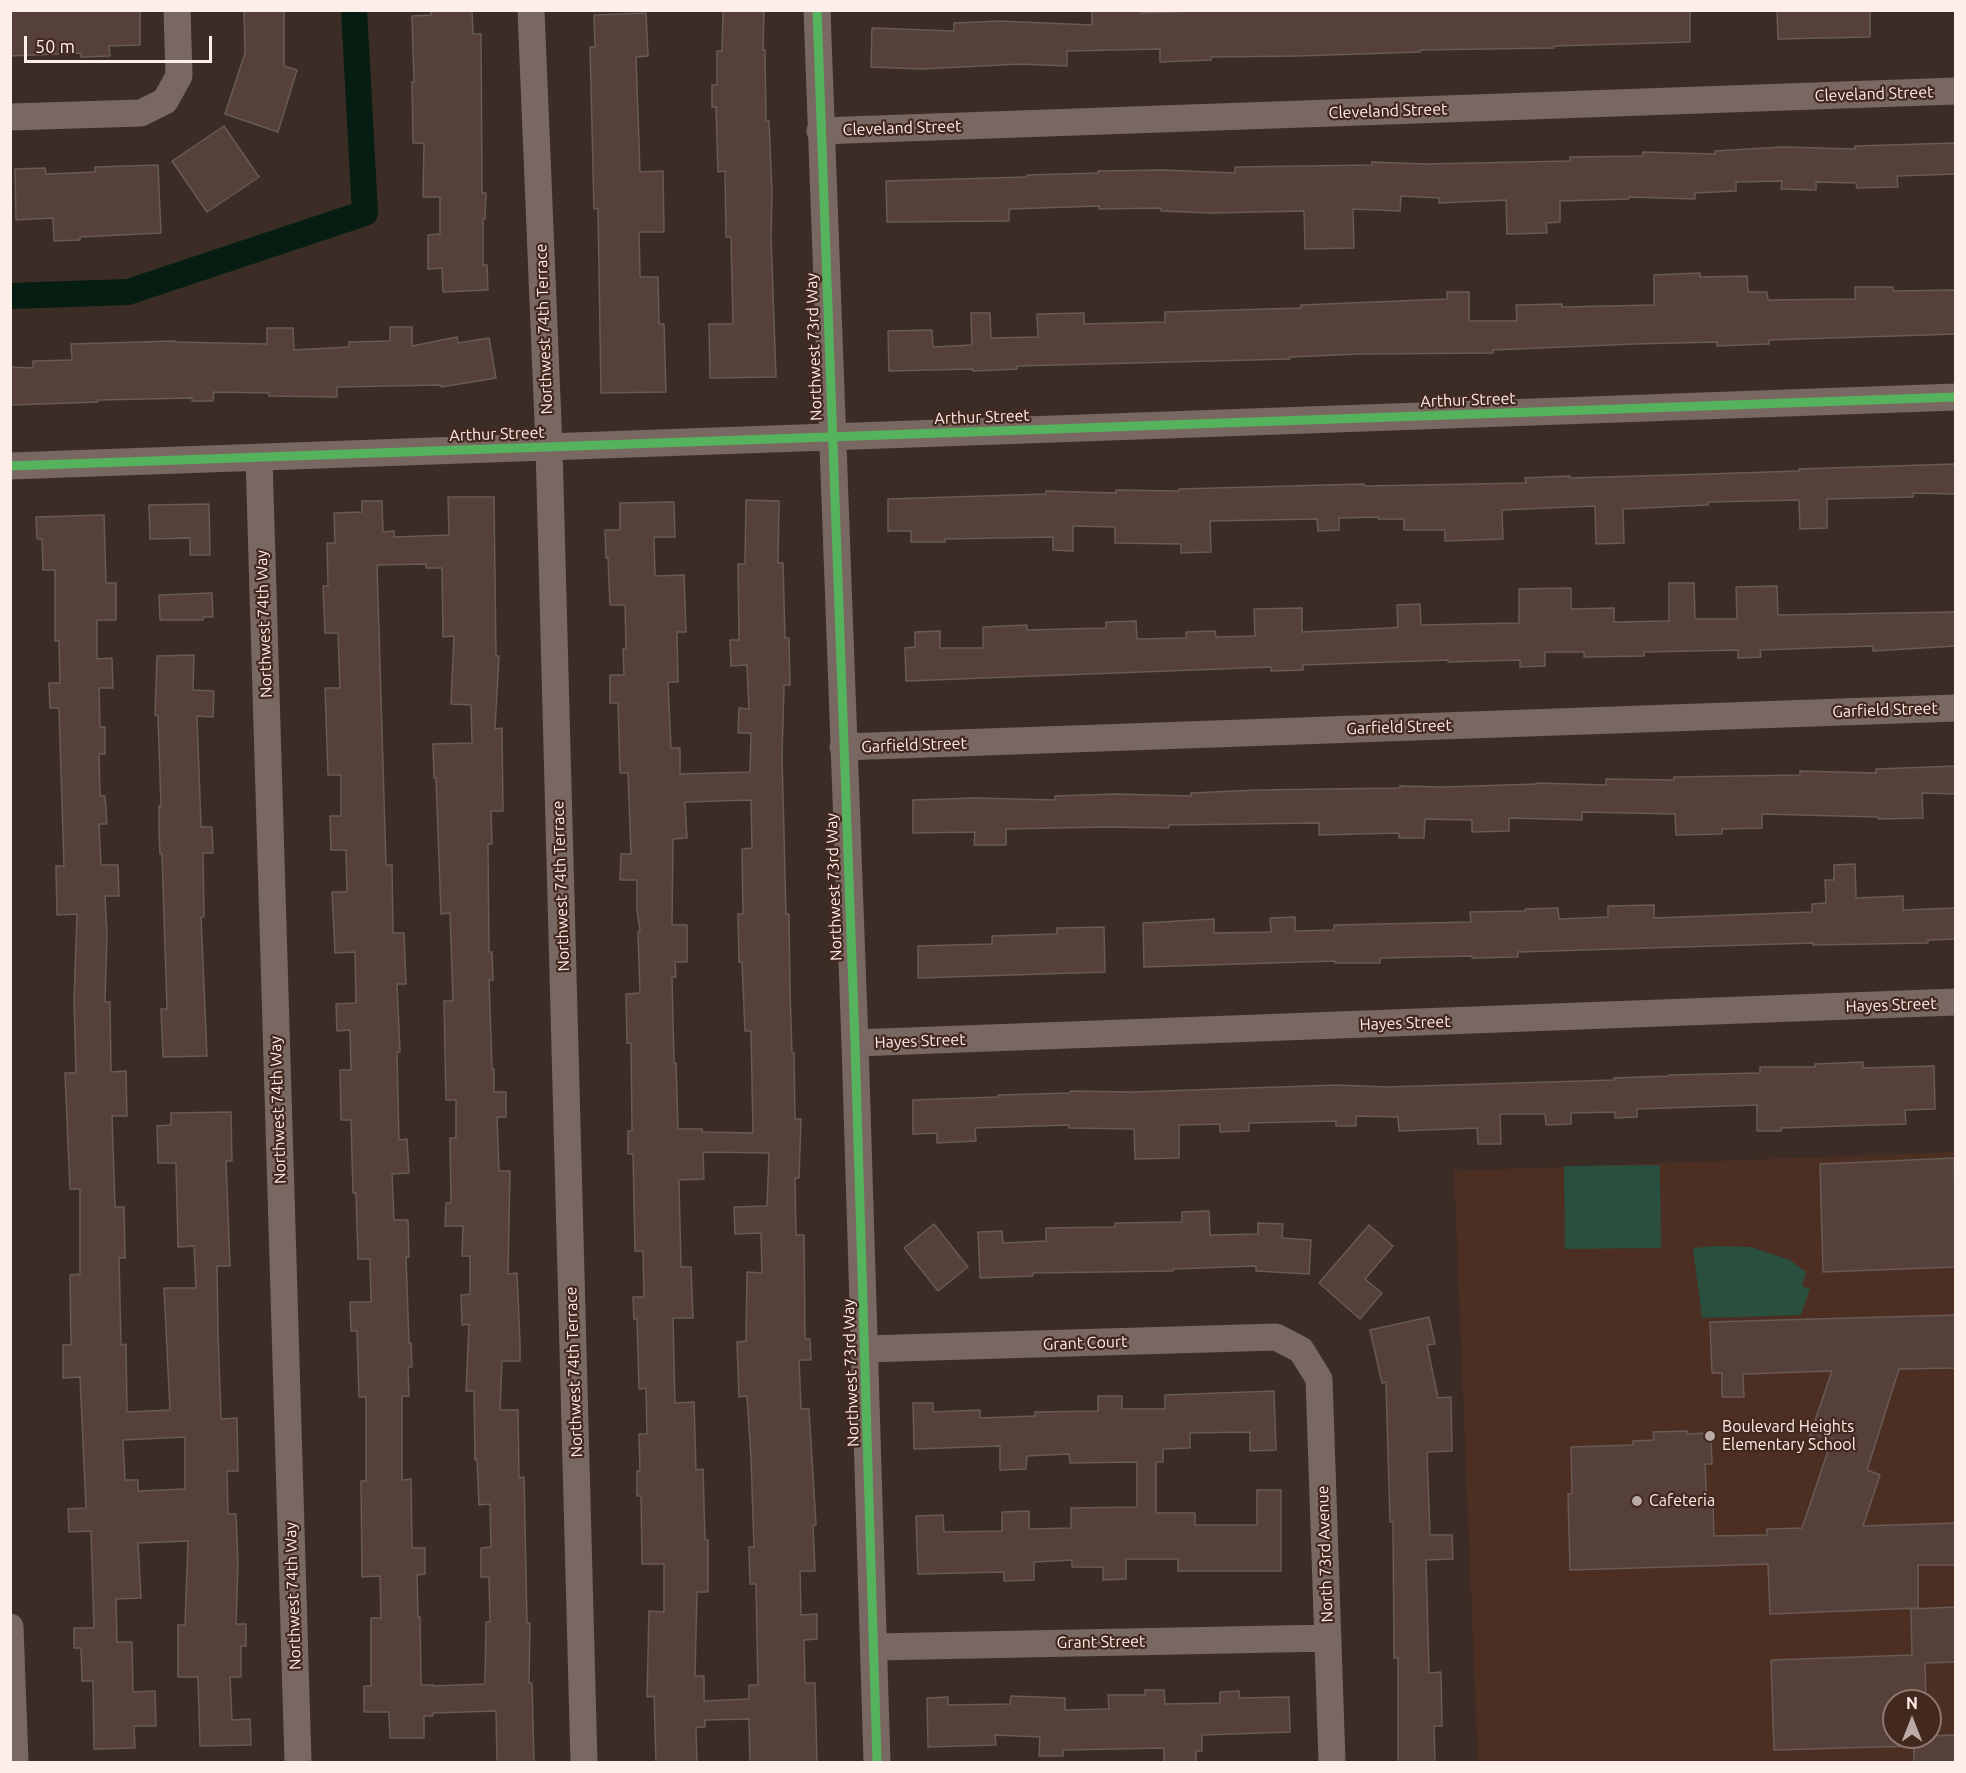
<!DOCTYPE html>
<html>
<head>
<meta charset="utf-8">
<style>
  body { margin:0 }
  #map { position:relative; width:1966px; height:1773px; overflow:hidden; background:#3b2c26; font-family:Ubuntu,sans-serif }
  canvas { display:block }
  .frame { position:absolute; inset:0; border:12px solid #fdeee9; pointer-events:none }
  .north { position:absolute; left:1882px; top:1689px; width:60px; height:60px; box-sizing:border-box; background:#43281e; border:2px solid #8d776f; border-radius:50%; rotate:0deg; font-size:16px; font-weight:700; line-height:24px; text-align:center; color:#fdeee9 }
  .north::after { content:''; display:block; margin:auto; width:21px; height:27px; background:#b9aaa5; clip-path:polygon(50% 0,100% 100%,50% 72%,0 100%) }
  .scale { position:absolute; left:24px; top:36px; width:188px; height:27px; box-sizing:border-box; border:3px solid #fdeee9; border-top:0; padding-left:8px; font-size:18px; line-height:21px; white-space:nowrap; color:#fdeee9; -webkit-text-stroke:4px #43281e; paint-order:stroke }
</style>
</head>
<body>
<div id="map">
<canvas width="1966" height="1773"></canvas>
<div class="frame"></div>
<div class="north">N</div>
<div class="scale">50 m</div>
</div>
<script>
const ctx = document.querySelector('canvas').getContext('2d');
ctx.lineJoin = 'round';
function fillPath(path, color) {
  ctx.fillStyle = color;
  ctx.fill(path, 'evenodd');
}
function poly(rows) {
  const path = new Path2D();
  for (const r of rows) {
    path.moveTo(r[0], r[1]);
    for (let i = 2; i < r.length; i += 2) path.lineTo(r[i], r[i + 1]);
  }
  return path;
}
function stroke(path, color, width, dash) {
  ctx.strokeStyle = color;
  ctx.lineWidth = width;
  ctx.lineCap = dash ? 'butt' : 'round';
  ctx.setLineDash(dash || []);
  ctx.stroke(path);
}
function drawText(font, color, halo, rows, align = 'center') {
  ctx.font = font + ' Ubuntu,sans-serif';
  ctx.lineWidth = 4.5;
  ctx.setLineDash([]);
  ctx.textBaseline = 'middle';
  ctx.strokeStyle = halo;
  ctx.fillStyle = color;
  for (const [text, x, y, turn = 0] of rows) {
    ctx.save();
    ctx.translate(x, y);
    ctx.rotate((+turn || 0) * Math.PI / 180);
    ctx.textAlign = isNaN(turn) ? turn : align;
    if (halo) ctx.strokeText(text, 0, 0);
    ctx.fillText(text, 0, 0);
    ctx.restore();
  }
}
const built = poly([
  [1955,1152,1955,1762,1478,1762,1454,1171],
  [1894,1701,1930,1701,1930,1737,1894,1737]
]);
const green = poly([
  [1660,1165,1661,1248,1565,1249,1564,1166],
  [1715,1246,1751,1247,1790,1260,1806,1272,1802,1286,1810,1289,1801,1315,1702,1318,1693,1248]
]);
const canal = poly([
  [10,296,128,292,365,213,354,10]
]);
const building = poly([
  [10,10,140,10,140,45,109,46,110,56,81,57,81,53,10,56,10,10],
  [244,10,284,10,284,66,297,70,278,132,225,114,245,53,244,10],
  [431,10,472,10,473,34,481,34,482,193,486,193,485,219,483,219,483,265,487,265,488,290,443,292,442,268,428,269,428,235,440,234,440,197,423,197,424,143,413,143,412,82,414,82,412,16,431,15,431,10],
  [723,10,764,10,763,50,765,50,766,121,769,121,772,193,771,237,776,377,710,378,709,324,733,324,731,237,726,237,725,171,718,172,716,107,712,107,712,85,717,85,717,51,722,51,723,10],
  [1092,10,1141,10,1141,13,1231,10,1690,10,1690,42,1554,46,1554,48,1420,50,1420,52,1298,56,1211,57,1211,60,1160,62,1160,49,1067,51,1067,66,1021,64,921,69,871,67,872,28,954,31,954,23,999,21,1092,25,1092,10],
  [1777,10,1870,10,1870,37,1778,39,1777,10],
  [646,13,648,56,636,57,640,172,663,171,664,232,639,232,640,277,658,277,659,324,664,324,666,392,601,393,598,208,594,209,590,47,595,47,594,15,646,13],
  [224,126,259,177,207,212,172,161,224,126],
  [1956,143,1956,174,1897,176,1898,187,1857,188,1856,183,1816,182,1816,190,1781,189,1782,181,1736,182,1736,191,1695,193,1695,199,1629,197,1629,199,1560,201,1560,222,1546,223,1547,233,1507,234,1506,200,1439,203,1439,198,1401,196,1400,211,1353,209,1354,248,1305,249,1304,211,1211,213,1161,211,1161,208,1099,209,1099,206,1009,209,1009,221,887,222,886,181,1027,177,1027,175,1098,173,1098,171,1163,170,1235,173,1235,167,1372,165,1372,162,1425,164,1570,161,1570,157,1643,156,1643,152,1715,154,1715,151,1783,147,1855,149,1855,146,1956,143],
  [158,165,161,233,80,237,80,240,54,241,53,218,16,220,15,169,45,168,46,174,95,172,95,167,158,165],
  [1700,273,1700,277,1747,276,1748,292,1767,292,1768,300,1855,299,1855,287,1893,287,1893,291,1956,290,1956,334,1769,340,1769,344,1717,346,1717,342,1634,344,1493,350,1493,353,1360,354,1290,357,1290,359,1017,366,1017,369,973,371,973,369,889,371,888,331,932,330,933,347,972,345,971,313,990,313,991,338,1038,337,1037,314,1084,313,1084,324,1165,322,1165,312,1301,308,1301,305,1447,299,1447,292,1469,292,1469,321,1517,321,1516,305,1562,304,1562,307,1654,305,1654,275,1700,273],
  [390,327,412,327,412,346,457,337,458,343,489,338,496,378,441,387,441,385,337,387,337,397,269,396,269,393,214,392,213,401,192,401,192,398,98,400,98,402,10,405,10,367,33,368,33,361,72,360,71,344,175,341,175,342,267,344,267,328,293,328,294,350,349,347,349,342,390,341,390,327],
  [1956,464,1956,494,1913,493,1913,497,1827,499,1827,528,1800,529,1799,500,1708,502,1708,505,1623,509,1624,543,1596,544,1595,506,1502,510,1503,539,1445,541,1445,530,1404,530,1404,519,1378,519,1378,517,1339,518,1339,530,1318,531,1317,519,1210,521,1211,552,1181,553,1181,544,1115,543,1115,527,1073,526,1073,551,1053,550,1053,537,945,539,945,542,911,542,911,531,888,531,888,499,1046,494,1046,491,1116,493,1116,490,1179,491,1179,489,1364,484,1364,486,1526,483,1525,478,1570,476,1570,478,1708,474,1799,471,1799,469,1956,464],
  [448,497,494,497,496,656,499,656,495,729,502,728,503,811,491,811,492,844,488,844,489,952,492,952,493,980,489,980,492,1069,494,1069,494,1092,506,1092,506,1117,497,1117,499,1171,510,1171,508,1274,517,1273,520,1342,520,1361,502,1361,500,1410,518,1410,519,1478,524,1477,527,1623,530,1623,529,1683,532,1683,534,1762,497,1762,496,1711,433,1713,433,1716,424,1716,424,1738,390,1738,389,1712,364,1712,364,1686,371,1686,371,1618,381,1618,380,1576,362,1577,361,1481,366,1481,366,1397,359,1397,357,1331,351,1331,350,1302,371,1302,370,1259,358,1259,356,1193,353,1193,351,1120,341,1120,340,1070,351,1070,350,1030,337,1031,336,1004,356,1003,355,952,335,953,332,892,347,892,346,850,331,850,330,816,341,816,341,775,328,775,325,688,340,688,338,633,325,633,323,586,328,586,327,543,335,543,334,513,362,512,362,501,382,501,383,532,394,531,394,537,449,535,448,497],
  [426,564,426,568,442,568,443,637,454,636,451,704,471,705,472,743,433,744,434,778,436,778,441,914,450,913,453,1001,444,1001,446,1100,456,1100,456,1138,450,1138,451,1203,446,1203,445,1226,463,1226,462,1256,470,1256,470,1294,461,1295,462,1325,469,1324,466,1391,474,1391,475,1460,477,1459,479,1505,490,1504,491,1547,481,1548,481,1577,489,1577,490,1622,486,1622,485,1684,433,1686,433,1685,421,1685,420,1617,418,1617,417,1575,425,1574,425,1548,412,1548,411,1479,402,1480,402,1396,409,1396,408,1367,412,1367,411,1343,409,1343,406,1257,409,1257,408,1220,394,1220,392,1174,409,1173,407,1139,399,1140,397,1052,400,1052,397,984,406,984,404,933,393,933,392,865,386,865,377,565,426,564],
  [746,500,779,501,778,563,783,563,785,638,789,638,790,685,784,685,782,757,786,914,789,914,790,992,792,1053,794,1053,795,1119,801,1119,799,1178,795,1178,796,1235,804,1235,805,1339,810,1339,811,1360,799,1360,801,1409,809,1409,816,1525,813,1525,815,1571,800,1571,801,1615,817,1614,817,1639,804,1640,805,1683,815,1683,817,1762,750,1762,749,1719,705,1720,705,1727,696,1727,697,1762,656,1762,654,1696,647,1697,649,1611,664,1612,664,1564,642,1564,641,1496,637,1496,637,1471,640,1471,639,1434,647,1434,646,1388,639,1389,637,1319,634,1319,633,1297,644,1297,643,1251,635,1251,633,1154,628,1154,628,1131,632,1131,631,1043,627,1043,626,994,640,993,638,932,640,931,637,909,637,880,620,880,621,854,631,854,628,773,620,773,618,703,610,703,610,675,624,675,623,649,626,649,625,605,610,605,608,558,606,558,605,530,620,530,620,503,674,502,675,537,654,537,655,576,684,575,686,632,677,632,678,682,668,682,671,748,680,748,680,774,750,772,751,733,738,733,739,708,749,709,747,665,731,666,730,640,739,640,738,564,745,564,746,500],
  [751,800,752,848,742,849,743,914,738,914,739,962,742,962,745,1031,751,1031,753,1133,702,1132,702,1129,678,1129,676,1063,674,1063,672,977,676,977,675,962,687,962,687,925,672,925,673,839,687,838,685,802,751,800],
  [703,1152,769,1153,767,1206,734,1207,735,1234,761,1233,762,1273,747,1272,746,1341,737,1342,739,1397,747,1396,751,1458,754,1547,749,1547,750,1584,756,1584,758,1685,749,1685,749,1699,704,1701,704,1676,695,1676,697,1592,708,1592,708,1540,705,1540,703,1469,696,1470,694,1402,675,1403,673,1318,693,1318,691,1267,681,1267,679,1180,704,1179,703,1152],
  [209,504,210,555,190,555,190,538,150,539,149,505,209,504],
  [104,515,106,583,116,583,116,620,97,620,97,659,112,658,113,688,99,688,100,727,105,727,105,754,99,754,100,796,105,796,107,824,99,824,101,865,118,865,119,896,105,896,107,934,105,1002,110,1002,111,1072,126,1071,127,1116,112,1116,115,1207,124,1207,125,1258,119,1258,121,1345,126,1344,127,1412,170,1410,164,1288,196,1288,194,1246,178,1247,176,1163,158,1163,157,1126,171,1125,171,1113,231,1112,232,1161,226,1161,230,1266,217,1266,218,1332,221,1419,237,1418,238,1471,227,1471,228,1514,236,1514,238,1564,236,1624,246,1624,246,1646,241,1646,241,1677,230,1677,232,1720,250,1719,251,1745,200,1746,198,1677,178,1677,178,1625,185,1625,188,1541,138,1543,141,1598,116,1599,117,1642,132,1642,133,1692,155,1691,156,1726,134,1726,135,1748,94,1749,93,1681,82,1681,81,1648,74,1648,74,1628,94,1628,91,1531,69,1532,68,1509,86,1508,80,1377,63,1378,63,1345,71,1345,70,1275,80,1274,80,1189,70,1189,65,1073,76,1073,74,1002,77,914,57,915,56,866,64,866,59,708,50,708,49,683,60,683,59,641,55,641,55,570,43,570,42,539,37,539,36,517,104,515],
  [185,1437,185,1489,138,1491,138,1480,125,1480,123,1440,185,1437],
  [1669,583,1694,583,1695,619,1737,619,1736,587,1777,586,1778,615,1956,612,1956,646,1873,651,1873,646,1760,650,1761,657,1738,658,1738,650,1644,652,1644,656,1584,657,1584,652,1545,652,1545,666,1520,667,1520,660,1448,662,1448,660,1303,665,1303,670,1271,671,1271,667,906,681,905,648,915,647,915,632,940,631,940,648,983,648,983,627,1027,625,1027,630,1106,628,1106,622,1136,621,1137,639,1186,638,1186,632,1215,631,1216,637,1255,636,1254,609,1302,608,1302,632,1390,628,1398,627,1397,605,1420,604,1421,625,1519,623,1519,589,1571,588,1571,609,1614,608,1614,622,1669,621,1669,583],
  [212,593,213,617,203,617,203,620,160,620,159,595,212,593],
  [194,655,193,690,214,691,213,717,197,716,201,827,212,827,213,853,203,853,204,917,201,917,207,1056,163,1057,161,1009,167,1009,162,854,160,854,159,833,159,806,161,806,158,716,155,715,157,656,194,655],
  [1956,766,1956,794,1922,793,1923,818,1878,819,1878,817,1762,814,1762,828,1722,829,1722,834,1676,835,1675,814,1582,812,1582,820,1509,818,1509,831,1472,832,1472,820,1425,819,1424,838,1399,838,1399,833,1319,835,1319,823,1169,825,1169,828,1107,827,1006,829,1006,845,974,845,975,832,913,833,913,800,975,798,1055,800,1055,796,1116,794,1191,796,1191,793,1257,790,1400,788,1400,786,1445,787,1536,784,1536,783,1606,785,1606,779,1674,780,1674,777,1800,775,1800,771,1876,773,1876,769,1956,766],
  [1855,864,1856,898,1903,896,1903,910,1956,908,1956,939,1928,940,1928,943,1813,945,1813,943,1518,952,1518,957,1472,958,1472,956,1380,958,1380,963,1335,963,1335,961,1144,967,1143,923,1214,919,1214,933,1271,932,1270,918,1295,917,1295,931,1334,930,1334,925,1471,922,1470,912,1525,911,1525,909,1558,908,1559,919,1608,917,1608,906,1654,905,1654,918,1812,912,1812,904,1826,903,1825,880,1834,880,1834,865,1855,864],
  [1104,927,1105,972,918,978,918,946,992,944,992,936,1057,934,1057,928,1104,927],
  [1863,1062,1863,1068,1934,1066,1935,1109,1905,1110,1906,1124,1781,1128,1781,1131,1757,1131,1757,1105,1637,1109,1637,1117,1615,1118,1615,1112,1571,1113,1571,1124,1546,1125,1545,1114,1500,1114,1501,1144,1478,1144,1477,1128,1399,1131,1398,1117,1356,1116,1356,1126,1336,1126,1336,1121,1249,1123,1249,1131,1220,1132,1220,1124,1179,1125,1179,1158,1135,1159,1134,1129,1069,1128,1069,1125,975,1128,976,1141,937,1143,937,1133,913,1134,913,1100,998,1097,998,1095,1070,1093,1070,1091,1133,1092,1337,1085,1386,1087,1614,1080,1614,1078,1669,1076,1669,1075,1760,1073,1760,1067,1815,1067,1815,1064,1863,1062],
  [1954,1158,1956,1267,1823,1272,1820,1164,1954,1158],
  [1209,1211,1210,1235,1258,1234,1258,1223,1283,1224,1282,1238,1311,1240,1309,1274,1256,1271,1256,1266,1173,1269,1173,1271,1033,1273,1033,1276,980,1278,978,1232,1002,1231,1003,1243,1046,1241,1046,1228,1115,1227,1115,1223,1182,1222,1182,1212,1209,1211],
  [934,1224,968,1267,938,1291,904,1248,934,1224],
  [1369,1225,1393,1246,1365,1279,1382,1293,1360,1319,1319,1283,1369,1225],
  [1956,1315,1956,1368,1899,1369,1867,1470,1880,1475,1863,1526,1956,1523,1956,1565,1918,1565,1918,1608,1770,1614,1768,1564,1570,1570,1568,1494,1572,1494,1571,1447,1633,1445,1633,1441,1654,1440,1653,1432,1687,1431,1687,1434,1711,1433,1712,1464,1705,1464,1707,1507,1713,1507,1714,1536,1767,1535,1767,1529,1802,1528,1830,1445,1809,1438,1832,1371,1743,1374,1744,1397,1722,1397,1722,1373,1712,1373,1710,1322,1956,1315],
  [1429,1317,1435,1344,1427,1345,1438,1398,1451,1397,1452,1451,1427,1452,1430,1535,1452,1535,1453,1559,1426,1560,1429,1673,1441,1672,1442,1726,1434,1726,1435,1762,1398,1762,1398,1658,1394,1658,1393,1522,1390,1522,1386,1382,1382,1383,1370,1330,1429,1317],
  [1274,1391,1276,1450,1250,1451,1250,1432,1190,1433,1190,1448,1163,1449,1163,1462,1156,1462,1156,1513,1195,1513,1195,1525,1257,1525,1257,1490,1281,1490,1281,1571,1178,1571,1178,1559,1126,1559,1126,1579,1103,1580,1103,1567,1072,1567,1072,1560,1034,1562,1034,1580,1004,1581,1004,1572,918,1574,916,1516,943,1515,944,1532,1002,1531,1002,1512,1029,1511,1029,1529,1071,1528,1071,1508,1137,1507,1137,1462,1070,1463,1069,1454,1027,1456,1026,1469,1000,1470,1000,1446,914,1449,913,1403,933,1403,933,1412,980,1410,980,1418,1035,1416,1035,1412,1098,1411,1098,1396,1122,1396,1122,1409,1165,1409,1165,1395,1274,1391],
  [1956,1607,1956,1662,1925,1663,1926,1701,1894,1701,1894,1737,1956,1735,1956,1762,1914,1762,1914,1746,1774,1750,1771,1660,1912,1655,1911,1609,1956,1607],
  [1145,1690,1164,1690,1165,1704,1220,1703,1220,1692,1239,1691,1240,1698,1289,1697,1290,1732,1202,1735,1202,1751,1196,1751,1196,1762,1164,1762,1164,1748,1063,1750,1063,1756,1039,1756,1040,1737,995,1735,996,1745,928,1747,927,1698,948,1697,948,1705,1010,1704,1011,1696,1065,1698,1065,1710,1109,1709,1108,1695,1145,1695,1145,1690]
]);
const street = poly([
  [531,10,549,447,584,1762],
  [817,10,855,1043,877,1762],
  [10,117,141,113,165,101,179,76,177,10],
  [820,131,1956,91],
  [259,458,298,1762],
  [10,466,1956,397],
  [843,747,1956,708],
  [855,1043,1956,1002],
  [865,1349,1276,1337,1301,1350,1319,1379,1332,1762],
  [10,1627,15,1762],
  [874,1647,1328,1638]
]);
const cycleway = poly([
  [817,10,855,1043,877,1762],
  [10,466,1956,397]
]);
const markers = [
  [1710,1436,6,"#b9aaa5"],
  [1637,1501,6,"#b9aaa5"]
];
const streetNames = [
  ["Cleveland Street",1874,94,-2],
  ["Cleveland Street",1388,111,-2],
  ["Cleveland Street",902,128,-2],
  ["Northwest 74th Terrace",544,329,-92],
  ["Northwest 73rd Way",814,347,-92],
  ["Arthur Street",1468,400,-2],
  ["Arthur Street",982,417,-2],
  ["Arthur Street",497,434,-2],
  ["Northwest 74th Way",264,624,-92],
  ["Garfield Street",1885,710,-2],
  ["Garfield Street",1399,727,-2],
  ["Garfield Street",914,745,-2],
  ["Northwest 74th Terrace",561,886,-92],
  ["Northwest 73rd Way",834,887,-92],
  ["Hayes Street",1891,1005,-2],
  ["Hayes Street",1405,1023,-2],
  ["Hayes Street",920,1041,-2],
  ["Northwest 74th Way",278,1110,-92],
  ["Grant Court",1085,1343,-2],
  ["Northwest 74th Terrace",574,1372,-92],
  ["Northwest 73rd Way",851,1373,-92],
  ["North 73rd Avenue",1325,1554,-92],
  ["Northwest 74th Way",293,1596,-92],
  ["Grant Street",1101,1642,-1]
];
const poiNames = [
  ["Boulevard Heights",1722,1427],
  ["Elementary School",1722,1445],
  ["Cafeteria",1649,1501]
];
fillPath(built, '#4d2e23');
fillPath(green, '#2a4f3e');
stroke(canal, '#061d12', 26);
fillPath(building, '#55413a');
stroke(building, '#685a55', 1.5);
stroke(street, '#796861', 27);
stroke(cycleway, '#56b35d', 9);
for (const [x, y, r, color] of markers) {
  const dot = new Path2D();
  dot.arc(x, y, r, 0, 2 * Math.PI);
  ctx.fillStyle = color;
  ctx.fill(dot);
  stroke(dot, '#43281e', 2);
}
drawText('16px', '#fdeee9', '#43281e', streetNames);
drawText('16px', '#fdeee9', '#43281e', poiNames, 'left');
</script>
</body>
</html>
